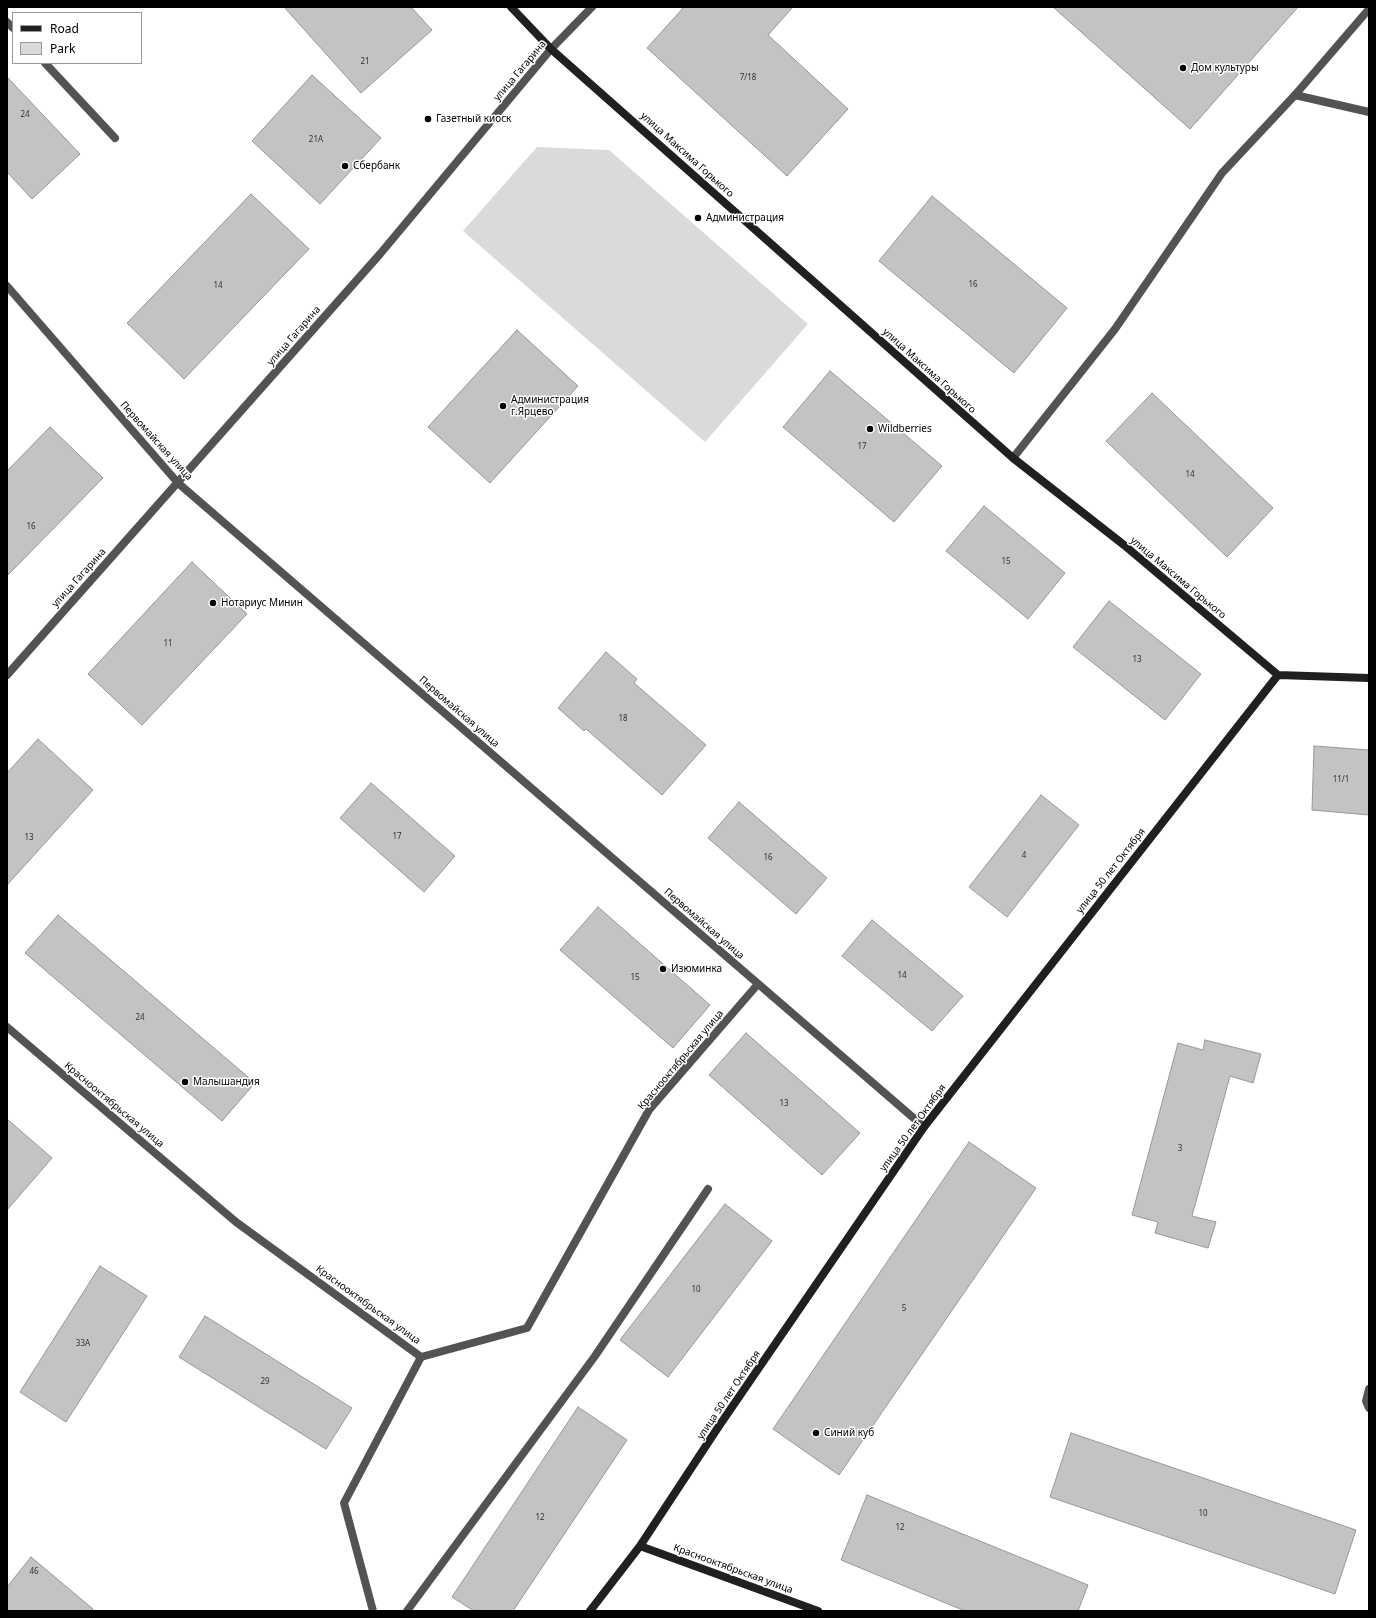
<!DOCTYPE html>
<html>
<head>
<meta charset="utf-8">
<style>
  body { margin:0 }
  #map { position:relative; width:1376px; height:1618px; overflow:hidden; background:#fff; font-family:"Noto Sans",sans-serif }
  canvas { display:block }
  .frame { position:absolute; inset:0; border:8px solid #000; pointer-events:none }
  .legend { position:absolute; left:12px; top:12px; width:130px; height:52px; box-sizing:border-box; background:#fff; border:1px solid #999; margin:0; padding:5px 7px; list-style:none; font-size:12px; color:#000 }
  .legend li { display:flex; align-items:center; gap:8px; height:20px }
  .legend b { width:20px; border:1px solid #999 }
</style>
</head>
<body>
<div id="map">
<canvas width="1376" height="1618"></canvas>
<div class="frame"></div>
<ul class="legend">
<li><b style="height:5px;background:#202020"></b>Road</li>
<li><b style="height:11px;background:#dadada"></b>Park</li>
</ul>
</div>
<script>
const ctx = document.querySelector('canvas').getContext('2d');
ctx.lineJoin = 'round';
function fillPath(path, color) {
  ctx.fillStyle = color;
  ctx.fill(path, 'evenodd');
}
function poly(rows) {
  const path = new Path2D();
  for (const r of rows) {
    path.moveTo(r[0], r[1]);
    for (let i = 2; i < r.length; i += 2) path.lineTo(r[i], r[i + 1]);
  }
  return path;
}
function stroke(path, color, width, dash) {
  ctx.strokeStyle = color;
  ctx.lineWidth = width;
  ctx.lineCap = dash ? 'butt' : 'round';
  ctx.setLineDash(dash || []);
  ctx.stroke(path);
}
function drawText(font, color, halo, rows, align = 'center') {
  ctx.font = font + ' "Noto Sans",sans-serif';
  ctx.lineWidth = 3;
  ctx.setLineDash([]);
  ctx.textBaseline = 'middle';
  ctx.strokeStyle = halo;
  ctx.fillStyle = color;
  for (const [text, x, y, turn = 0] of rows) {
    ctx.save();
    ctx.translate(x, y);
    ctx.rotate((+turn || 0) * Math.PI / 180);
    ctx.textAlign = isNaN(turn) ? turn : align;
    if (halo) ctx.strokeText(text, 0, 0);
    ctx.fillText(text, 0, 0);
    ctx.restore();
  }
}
const green = poly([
  [537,147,609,150,808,324,705,442,463,231]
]);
const building = poly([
  [284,7,411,7,432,30,361,93,284,7],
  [684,7,793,7,768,35,848,109,787,176,647,48,684,7],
  [1053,7,1298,7,1190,129,1053,7],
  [312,75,381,138,320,204,252,141,312,75],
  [7,77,80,154,32,199,7,172,7,77],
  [251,194,309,249,184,379,127,323,251,194],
  [932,196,1067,308,1014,373,879,261,932,196],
  [517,330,578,386,490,483,428,427,517,330],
  [830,371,942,466,894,522,783,427,830,371],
  [1152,393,1273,508,1227,557,1106,441,1152,393],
  [50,427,103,478,7,576,7,471,50,427],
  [984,506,1065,573,1028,619,946,551,984,506],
  [192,562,247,614,142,725,88,674,192,562],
  [1109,601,1201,674,1165,720,1073,647,1109,601],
  [606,652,637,679,634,683,706,745,662,795,586,729,584,731,558,708,606,652],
  [38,739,93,790,7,885,7,773,38,739],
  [1314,746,1369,750,1369,815,1312,810,1314,746],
  [371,783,455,856,424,892,340,818,371,783],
  [1041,795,1079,825,1007,917,969,887,1041,795],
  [739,802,827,878,796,914,708,838,739,802],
  [598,907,710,1005,673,1048,560,950,598,907],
  [58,915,255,1083,222,1121,25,953,58,915],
  [872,920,963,996,932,1031,842,956,872,920],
  [746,1033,860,1133,822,1175,709,1075,746,1033],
  [1205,1040,1261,1054,1253,1083,1230,1076,1192,1216,1216,1222,1208,1248,1155,1233,1158,1222,1132,1215,1178,1043,1203,1050,1205,1040],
  [7,1119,52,1158,7,1210,7,1119],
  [969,1142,1036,1188,839,1475,773,1429,969,1142],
  [725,1204,772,1241,668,1377,620,1340,725,1204],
  [100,1266,147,1296,66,1422,20,1392,100,1266],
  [205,1316,352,1408,326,1449,179,1357,205,1316],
  [578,1407,627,1440,513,1611,474,1611,452,1597,578,1407],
  [1071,1433,1356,1530,1335,1594,1050,1497,1071,1433],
  [867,1495,1088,1585,1078,1611,965,1611,841,1560,867,1495],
  [31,1557,93,1609,91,1611,7,1611,7,1587,31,1557]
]);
const lane = poly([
  [7,22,13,28],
  [45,63,115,138],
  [1295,95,1369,112],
  [1013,458,1115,329,1222,173,1295,95,1369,9],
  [373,1611,344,1503,421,1357],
  [407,1611,595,1356,708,1189]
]);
const street = poly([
  [7,286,178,483,924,1127],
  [7,675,380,254,551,49,592,7],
  [7,1027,236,1222,421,1357,527,1328,649,1110,758,984],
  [1369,1389,1366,1401,1369,1408]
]);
const secondary = poly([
  [511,7,551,49,1013,458,1124,545,1278,675,1369,678],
  [640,1546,818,1611],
  [590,1611,640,1546,719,1426,924,1127,1278,675]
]);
const markers = [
  [1183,68,4,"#000"],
  [428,119,4,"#000"],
  [345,166,4,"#000"],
  [698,218,4,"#000"],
  [503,406,4,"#000"],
  [870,429,4,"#000"],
  [213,603,4,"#000"],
  [663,969,4,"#000"],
  [185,1082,4,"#000"],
  [816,1433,4,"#000"]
];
const numberNames = [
  ["21",365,62],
  ["7/18",748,78],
  ["24",25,115],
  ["21А",316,140],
  ["16",973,285],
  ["14",218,286],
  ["17",862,447],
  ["14",1190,475],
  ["16",31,527],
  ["15",1006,562],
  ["11",168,644],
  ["13",1137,660],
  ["18",623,719],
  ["11/1",1341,780],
  ["17",397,837],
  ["13",29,838],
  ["4",1024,856],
  ["16",768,858],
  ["14",902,976],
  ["15",635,978],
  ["24",140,1018],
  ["13",784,1104],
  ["3",1180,1149],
  ["10",696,1290],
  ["5",904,1309],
  ["33А",83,1344],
  ["29",265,1382],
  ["10",1203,1514],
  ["12",540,1518],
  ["12",900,1528],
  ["46",34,1572]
];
const poiNames = [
  ["Дом культуры",1191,68],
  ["Газетный киоск",436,119],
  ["Сбербанк",353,166],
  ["Администрация",706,218],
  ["Администрация",511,400],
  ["г.Ярцево",511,412],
  ["Wildberries",878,429],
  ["Нотариус Минин",221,603],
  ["Изюминка",671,969],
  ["Малышандия",193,1082],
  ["Синий куб",824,1433]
];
const streetNames = [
  ["улица Гагарина",520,71,-50],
  ["улица Максима Горького",687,155,42],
  ["улица Гагарина",294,336,-49],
  ["улица Максима Горького",929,371,42],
  ["Первомайская улица",156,441,48],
  ["улица Гагарина",79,578,-48],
  ["улица Максима Горького",1178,578,40],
  ["Первомайская улица",459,712,41],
  ["улица 50 лет Октября",1111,871,-52],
  ["Первомайская улица",704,924,41],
  ["Краснооктябрьская улица",681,1060,-50],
  ["Краснооктябрьская улица",114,1105,40],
  ["улица 50 лет Октября",913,1128,-54],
  ["Краснооктябрьская улица",368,1305,36],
  ["улица 50 лет Октября",729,1395,-56],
  ["Краснооктябрьская улица",733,1569,20]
];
fillPath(green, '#dadada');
fillPath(building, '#c3c3c3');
stroke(building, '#979797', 1);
stroke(lane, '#535353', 8);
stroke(street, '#535353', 8);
stroke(secondary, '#202020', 8);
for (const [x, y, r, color] of markers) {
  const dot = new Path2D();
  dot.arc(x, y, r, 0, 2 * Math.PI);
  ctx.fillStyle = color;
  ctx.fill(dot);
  stroke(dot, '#fff', 1.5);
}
drawText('8px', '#313131', null, numberNames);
drawText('10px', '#000', '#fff', poiNames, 'left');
drawText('10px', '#000', '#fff', streetNames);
</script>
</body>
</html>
